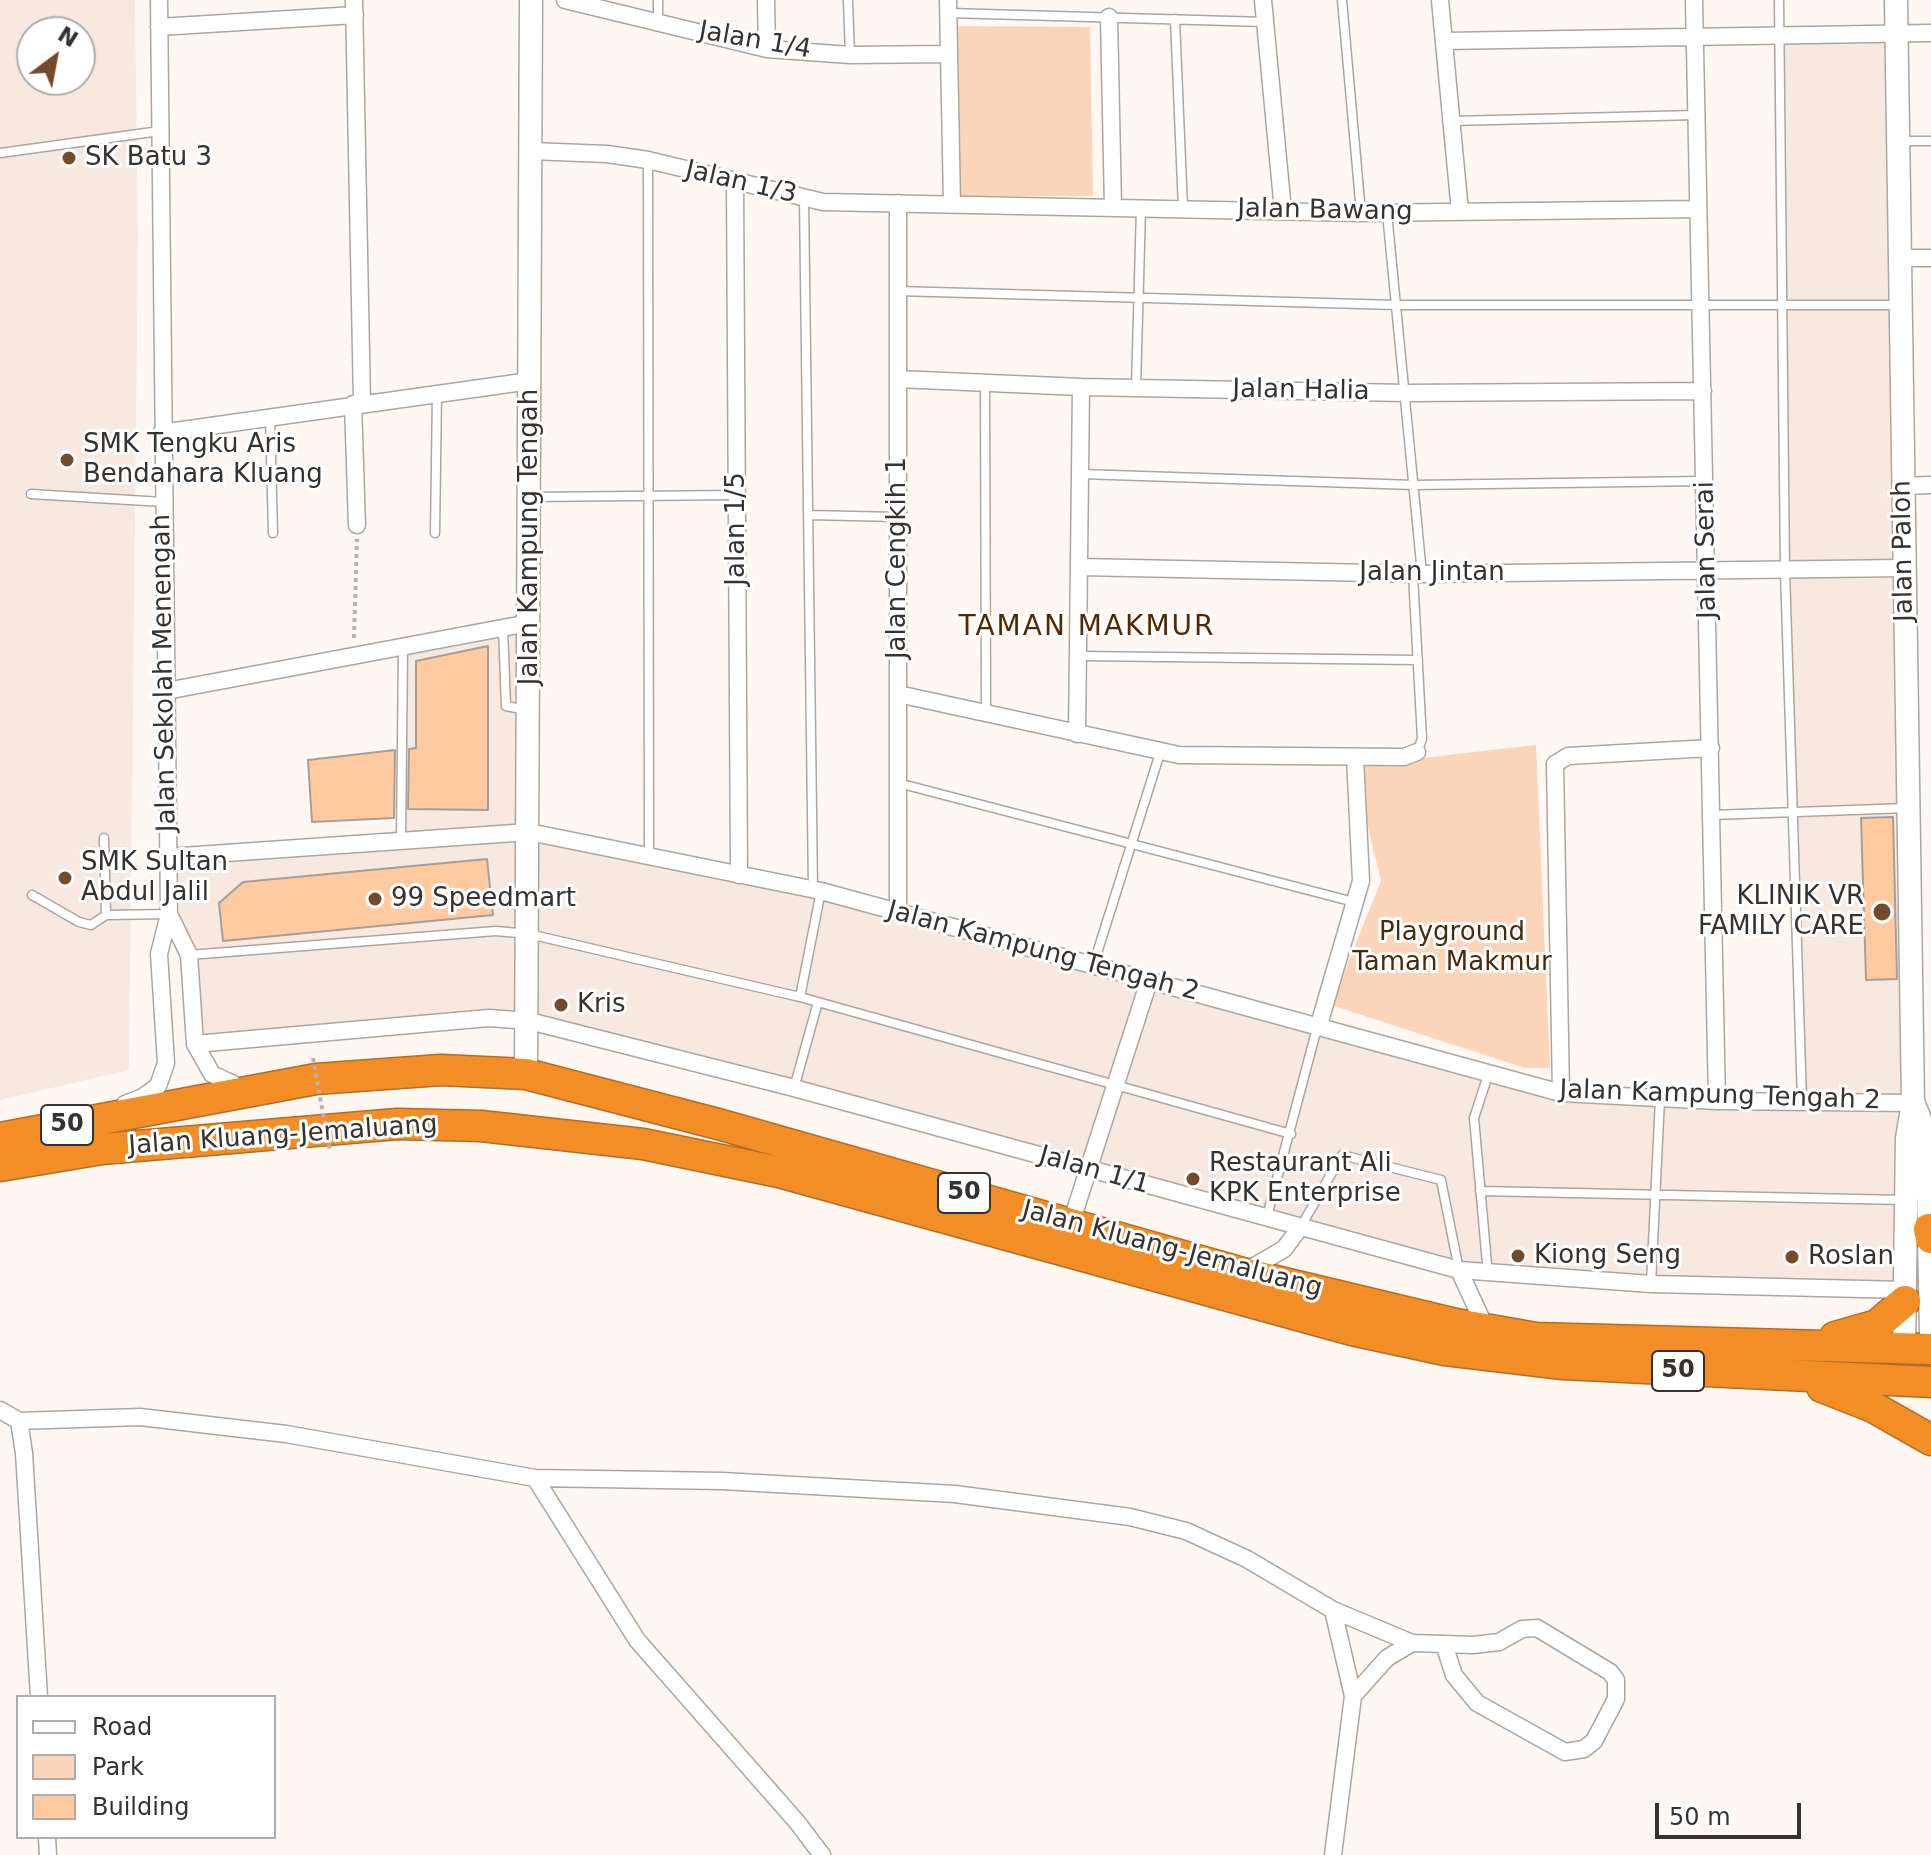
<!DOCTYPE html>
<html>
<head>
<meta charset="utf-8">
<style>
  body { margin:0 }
  #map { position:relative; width:1931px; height:1855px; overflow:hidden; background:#fef7f2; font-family:"DejaVu Sans",sans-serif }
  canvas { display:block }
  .legend { position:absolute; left:16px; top:1695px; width:260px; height:144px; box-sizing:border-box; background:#fff; border:2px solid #aeadac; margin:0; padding:10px 14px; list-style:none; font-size:24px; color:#353230 }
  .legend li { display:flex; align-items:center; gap:16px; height:40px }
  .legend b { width:40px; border:2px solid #aeadac }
  .north { position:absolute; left:16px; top:16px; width:80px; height:80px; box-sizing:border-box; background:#fff; border:2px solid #aeadac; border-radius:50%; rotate:32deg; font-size:22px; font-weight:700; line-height:32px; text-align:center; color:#353230 }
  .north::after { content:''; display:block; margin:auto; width:28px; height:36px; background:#734b2a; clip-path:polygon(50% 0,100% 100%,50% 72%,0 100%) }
  .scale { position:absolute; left:1655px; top:1803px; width:146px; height:36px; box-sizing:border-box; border:4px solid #353230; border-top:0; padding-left:10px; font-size:24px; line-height:28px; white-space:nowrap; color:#353230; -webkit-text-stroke:6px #fff; paint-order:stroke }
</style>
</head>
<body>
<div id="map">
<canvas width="1931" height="1855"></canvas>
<ul class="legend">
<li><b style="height:10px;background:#fff"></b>Road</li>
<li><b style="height:22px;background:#fad5b9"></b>Park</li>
<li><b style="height:22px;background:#ffcaa0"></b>Building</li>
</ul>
<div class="north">N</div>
<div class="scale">50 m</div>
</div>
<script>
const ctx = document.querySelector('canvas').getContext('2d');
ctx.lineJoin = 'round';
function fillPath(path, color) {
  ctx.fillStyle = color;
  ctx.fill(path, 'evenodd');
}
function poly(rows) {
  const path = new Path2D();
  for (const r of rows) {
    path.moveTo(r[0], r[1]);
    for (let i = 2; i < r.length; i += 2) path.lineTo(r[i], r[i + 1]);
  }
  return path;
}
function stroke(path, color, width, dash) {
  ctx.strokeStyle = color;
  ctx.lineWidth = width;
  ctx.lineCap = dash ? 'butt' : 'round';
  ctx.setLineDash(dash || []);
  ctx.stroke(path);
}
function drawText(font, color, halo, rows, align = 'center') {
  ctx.font = font + ' "DejaVu Sans",sans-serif';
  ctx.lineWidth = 6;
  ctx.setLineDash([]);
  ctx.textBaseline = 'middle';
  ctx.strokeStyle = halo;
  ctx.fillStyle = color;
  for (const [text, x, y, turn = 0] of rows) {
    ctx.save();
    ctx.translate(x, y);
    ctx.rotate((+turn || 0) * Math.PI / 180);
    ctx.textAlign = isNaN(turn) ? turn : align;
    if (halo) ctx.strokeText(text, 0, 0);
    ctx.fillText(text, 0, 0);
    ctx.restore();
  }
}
const built = poly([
  [0,0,135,0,138,237,129,1070,0,1100],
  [32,32,80,32,80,80,32,80],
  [1884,26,1902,1061,1893,1298,1671,1291,1453,1278,1064,1169,539,1031,487,1025,190,1051,175,848,397,832,397,656,517,632,517,839,824,900,1504,1087,1561,1099,1797,1109,1780,541,1773,28]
]);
const green = poly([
  [956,26,1090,27,1093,196,955,196],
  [1536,745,1550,1068,1525,1068,1331,1005,1381,881,1353,766]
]);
const building = poly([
  [488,646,488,810,408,809,409,749,416,748,416,661,488,646],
  [395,750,394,818,312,822,308,760,395,750],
  [1893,817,1897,979,1866,980,1861,818,1893,817],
  [487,859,493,915,223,941,219,903,243,882,487,859]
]);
const path = poly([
  [354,638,357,539]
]);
const lane = poly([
  [848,0,850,55],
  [1342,0,1361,213],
  [1779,0,1785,571,1802,1101],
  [949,13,1265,22],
  [1175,19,1183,209],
  [658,23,658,0],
  [1452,121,1696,115],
  [1902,141,1931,141],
  [0,153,160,131],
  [648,160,649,856],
  [804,199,813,889],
  [1387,213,1422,574],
  [898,291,1396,305,1898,305],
  [985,383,986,712],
  [1136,388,1141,208],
  [270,417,273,533],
  [1081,474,1414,485,1703,481],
  [31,494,163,502],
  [529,497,737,495],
  [808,515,897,517],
  [435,533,437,394],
  [1413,575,1422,739,1417,752],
  [503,628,506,706,527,710],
  [1079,656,1418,660],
  [898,783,1354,902],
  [1712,815,1908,808],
  [104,838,106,915],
  [401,839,403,647],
  [32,895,79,922,91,925,106,915,168,914],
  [189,955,496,931,529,934,800,997,1291,1134],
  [1093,966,1160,753],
  [800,997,821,891],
  [1488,1075,1474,1118,1488,1275],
  [794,1088,818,1002],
  [1480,1191,1903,1200],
  [1266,1220,1317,1028],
  [1300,1228,1342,1155,1441,1180,1459,1270],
  [1651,1284,1660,1099]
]);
const street = poly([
  [354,0,362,403],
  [565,0,767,49,850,55,949,54],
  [766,0,767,49],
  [948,0,952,204],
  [1263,0,1283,211],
  [1440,0,1460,212],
  [1694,0,1717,1101],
  [1109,17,1113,207],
  [159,27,355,15],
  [1444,41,1931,33],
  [531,151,607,154,648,160,823,202,1361,213,1698,209],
  [735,182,739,875],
  [898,203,898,912],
  [1898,258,1931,258],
  [898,379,1081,387,1406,393,1703,391],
  [353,404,357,525],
  [161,433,530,381],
  [1903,486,1931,485],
  [1080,567,1422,574,1905,568],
  [166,691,529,623],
  [898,694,1179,755,1404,757,1417,752],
  [1077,734,1081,387],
  [168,857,529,832,821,891,1561,1093,1717,1101,1913,1103],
  [169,914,189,955,195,1044,212,1074,246,1090],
  [1318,1028,1361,881,1355,757],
  [195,1044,489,1018,529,1021,794,1088,1459,1270,1651,1284,1905,1290],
  [1561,1093,1555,764,1568,756,1711,748],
  [125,1104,143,1097,158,1086,166,1063,159,954,169,914,159,0],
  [1071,1223,1149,981],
  [1459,1270,1486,1329],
  [1244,1272,1284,1249,1299,1229],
  [0,1410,19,1421,24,1453,39,1697],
  [19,1421,140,1417,286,1434,535,1478,722,1481,955,1494,1130,1517,1186,1531,1247,1559,1333,1610,1412,1643,1444,1644,1473,1645,1499,1642,1522,1629,1537,1628,1610,1672,1616,1680,1616,1699,1594,1741,1584,1749,1565,1752,1477,1703,1454,1675,1444,1644],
  [535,1478,637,1640,797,1822,822,1855],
  [1333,1610,1353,1696,1333,1855],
  [1353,1696,1387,1658,1412,1643],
  [47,1837,48,1855]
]);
const secondary = poly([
  [1896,0,1913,1103,1907,1138,1904,1348],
  [526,1074,531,0],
  [1914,1104,1927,1137,1931,1332]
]);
const highway = poly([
  [0,1138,316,1079,441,1070,526,1074,718,1124,1243,1273,1456,1324,1536,1338,1931,1349],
  [0,1166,102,1149,397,1124,481,1126,643,1144,779,1172,1352,1330,1445,1350,1563,1364,1931,1382],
  [1929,1229,1931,1238],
  [1835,1337,1877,1325,1905,1301],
  [1822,1387,1873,1407,1931,1440]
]);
const pathBridge = poly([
  [313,1058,330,1152]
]);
const markers = [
  [69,158,8,"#734b2a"],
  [67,460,8,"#734b2a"],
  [65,878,8,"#734b2a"],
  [375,899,8,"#734b2a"],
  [1882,912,10,"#734b2a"],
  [561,1005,8,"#734b2a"],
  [1193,1179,8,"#734b2a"],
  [1518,1256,8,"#734b2a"],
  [1792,1257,8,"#734b2a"]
];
const shields = [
  [67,1125,52],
  [964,1193,52],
  [1678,1371,52]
];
const shieldNames = [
  ["50",67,1125],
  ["50",964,1193],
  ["50",1678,1371]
];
const streetNames = [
  ["Jalan 1/4",755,41,10],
  ["Jalan 1/3",741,183,13],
  ["Jalan Bawang",1325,211,1],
  ["Jalan Halia",1301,391,1],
  ["Jalan 1/5",737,529,-90],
  ["Jalan Kampung Tengah",530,537,-90],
  ["Jalan Serai",1707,550,-91],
  ["Jalan Paloh",1904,551,-91],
  ["Jalan Cengkih 1",898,558,-90],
  ["Jalan Jintan",1432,573],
  ["Jalan Sekolah Menengah",165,673,-91],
  ["Jalan Kampung Tengah 2",1043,952,15],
  ["Jalan Kampung Tengah 2",1720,1096,2],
  ["Jalan Kluang-Jemaluang",283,1136,-4],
  ["Jalan 1/1",1094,1171,16],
  ["Jalan Kluang-Jemaluang",1172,1250,15]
];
const poiNames = [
  ["SK Batu 3",85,158],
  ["SMK Tengku Aris",83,445],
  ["Bendahara Kluang",83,475],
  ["SMK Sultan",81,863],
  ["Abdul Jalil",81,893],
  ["KLINIK VR",1864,897,"right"],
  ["FAMILY CARE",1864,927,"right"],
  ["99 Speedmart",391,899],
  ["Kris",577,1005],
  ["Restaurant Ali",1209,1164],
  ["KPK Enterprise",1209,1194],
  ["Kiong Seng",1534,1256],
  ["Roslan",1808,1257]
];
const parkNames = [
  ["Playground",1452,933],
  ["Taman Makmur",1452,963]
];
const neighbourhoodNames = [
  ["TAMAN MAKMUR",1087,628]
];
fillPath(built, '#f7e9df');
fillPath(green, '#fad5b9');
fillPath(building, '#ffcaa0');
stroke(building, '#a59f9a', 2);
stroke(lane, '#aca6a1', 11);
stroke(street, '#aca6a1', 19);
stroke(secondary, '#aca6a1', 25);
stroke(highway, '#b06e29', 33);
stroke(path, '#b7b2ae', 4, [4, 4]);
stroke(lane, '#fff', 8);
stroke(street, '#fff', 16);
stroke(secondary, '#fff', 22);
stroke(highway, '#f28e25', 30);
stroke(pathBridge, '#b7b2ae', 4, [4, 4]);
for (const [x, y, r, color] of markers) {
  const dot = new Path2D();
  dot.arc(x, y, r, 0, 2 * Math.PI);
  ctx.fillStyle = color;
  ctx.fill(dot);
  stroke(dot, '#fff', 3);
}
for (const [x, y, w] of shields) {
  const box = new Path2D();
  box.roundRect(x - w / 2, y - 20, w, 40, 6);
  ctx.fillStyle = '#fff';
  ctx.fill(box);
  stroke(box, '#353230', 2);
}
drawText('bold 24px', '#353230', null, shieldNames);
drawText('26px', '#353230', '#fff', streetNames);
drawText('26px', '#353230', '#fff', poiNames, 'left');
drawText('26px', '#4c2a08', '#fff', parkNames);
ctx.letterSpacing = '2px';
drawText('28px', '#522900', '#fff', neighbourhoodNames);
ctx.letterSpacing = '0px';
</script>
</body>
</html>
